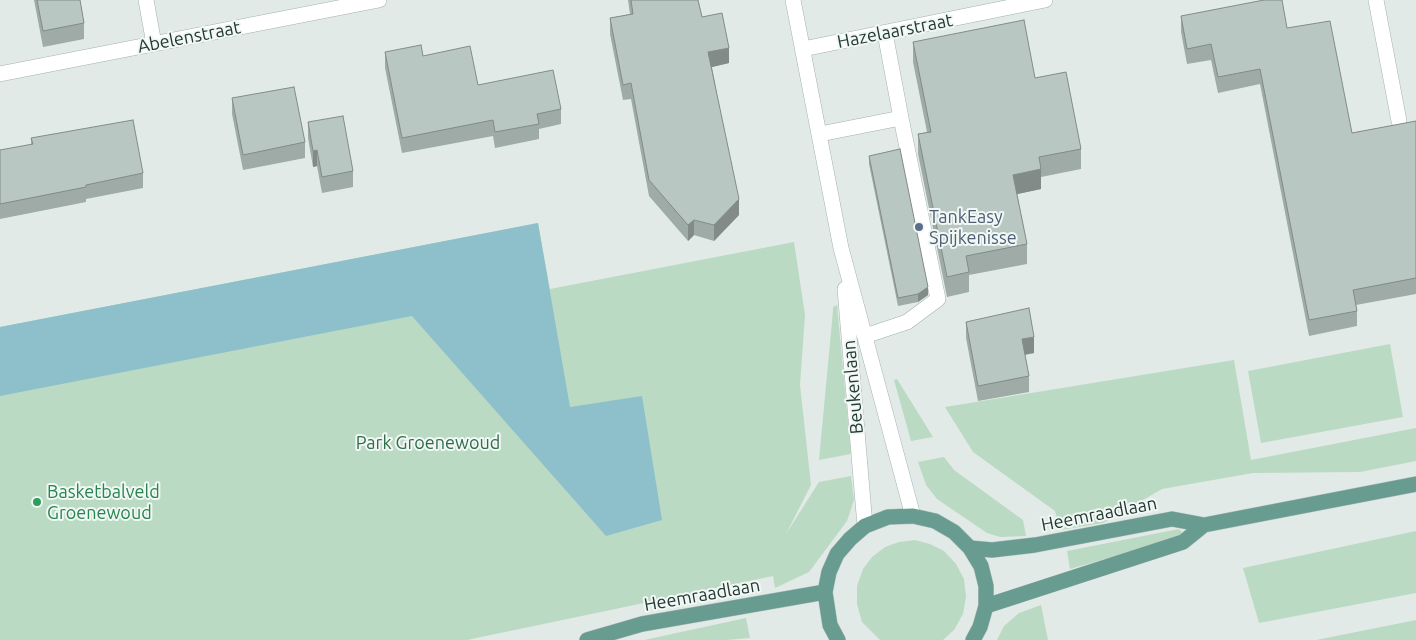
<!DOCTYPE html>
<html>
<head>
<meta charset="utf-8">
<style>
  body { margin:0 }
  canvas { display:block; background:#e1eae6 }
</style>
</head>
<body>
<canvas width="1416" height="640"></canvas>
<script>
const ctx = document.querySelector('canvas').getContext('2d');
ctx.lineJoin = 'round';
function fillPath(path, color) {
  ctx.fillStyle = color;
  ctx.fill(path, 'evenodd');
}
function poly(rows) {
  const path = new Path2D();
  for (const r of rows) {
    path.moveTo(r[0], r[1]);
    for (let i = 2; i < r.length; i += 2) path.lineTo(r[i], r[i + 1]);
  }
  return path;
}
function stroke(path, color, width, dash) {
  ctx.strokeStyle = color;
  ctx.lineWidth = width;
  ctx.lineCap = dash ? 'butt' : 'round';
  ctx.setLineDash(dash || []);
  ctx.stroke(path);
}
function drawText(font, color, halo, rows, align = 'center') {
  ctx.font = font + ' Ubuntu,sans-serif';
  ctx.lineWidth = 4;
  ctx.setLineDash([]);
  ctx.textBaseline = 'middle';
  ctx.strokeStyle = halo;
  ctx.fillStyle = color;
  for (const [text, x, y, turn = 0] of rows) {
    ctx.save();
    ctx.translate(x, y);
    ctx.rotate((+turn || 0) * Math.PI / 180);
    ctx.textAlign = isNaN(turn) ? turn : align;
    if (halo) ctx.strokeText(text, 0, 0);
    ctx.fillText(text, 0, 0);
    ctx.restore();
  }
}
const green = poly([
  [538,223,550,289,794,242,805,315,800,385,811,485,786,534,819,482,851,476,854,500,847,521,809,572,775,588,773,576,467,640,0,640,0,327],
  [837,305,851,454,819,460,833,311,833,307],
  [1390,344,1403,417,1261,443,1248,371],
  [1234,360,1251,460,1416,428,1416,461,1360,472,1253,473,1162,489,1103,523,1060,530,1055,511,973,452,945,407],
  [897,379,933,437,911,441,894,380],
  [944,457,954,470,1023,520,1026,536,1000,537,987,533,937,499,926,485,918,462],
  [1179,529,1182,532,1179,538,1070,569,1067,551],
  [1416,531,1416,593,1259,623,1243,568],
  [915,540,930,544,944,551,956,564,964,579,966,597,963,614,954,630,943,640,880,640,862,622,857,604,857,586,863,569,872,557,885,547,899,542],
  [1041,605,1048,640,997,640,1004,626,1019,613],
  [746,618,750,638,726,640,644,640],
  [1416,620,1416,640,1316,640]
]);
const water = poly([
  [538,223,570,407,642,396,662,520,606,536,412,316,0,396,0,327]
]);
const minor = poly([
  [146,0,154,44],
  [793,0,841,248,913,516],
  [1376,0,1399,121],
  [885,33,901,118],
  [803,49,1045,0],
  [0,74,379,0],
  [820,134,901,118,938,299,907,322,865,336],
  [845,289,865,526]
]);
const major = poly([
  [970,548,992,550,1035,545,1172,519,1204,525,1416,484],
  [986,606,1183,542,1204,525],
  [587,640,642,624,825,592],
  [838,640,830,625,825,592,829,572,837,554,850,539,865,526,888,517,913,516,935,521,954,532,970,548,981,566,986,586,986,606,980,627,973,640]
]);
const wall = poly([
  [34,0,80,0,84,23,84,39,43,47],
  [628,0,698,0,702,17,729,63,712,67,739,215,714,241,694,235,688,241,649,196,631,99,623,100,610,34,610,18,630,14],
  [1181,16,1287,28,1352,133,1416,121,1416,294,1356,305,1357,311,1357,326,1309,336,1260,84,1218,93,1211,60,1187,64,1181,32],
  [913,42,1035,78,1081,149,1081,169,1041,177,1041,189,1017,194,1027,244,1027,264,969,275,969,292,947,297,918,154,918,134,927,132,913,62],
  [385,52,423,56,478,85,561,109,561,124,539,129,539,139,495,148,493,136,402,153,385,68],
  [232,98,305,142,305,158,243,170,232,114],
  [308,122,353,171,353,187,322,193,317,166,313,167,308,138],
  [31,138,143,173,143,188,86,199,86,202,0,219,0,150,31,145],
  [869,156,928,295,918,302,898,306,869,164],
  [966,322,1034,353,1025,355,1029,376,1029,392,978,401,966,338]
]);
const shadedWall = poly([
  [729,48,729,63,708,68,708,52],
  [317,150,317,166,313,167,313,151],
  [1041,169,1041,189,1013,195,1013,175],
  [739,199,739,215,714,241,714,225],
  [694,220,694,235,688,241,688,225],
  [928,287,928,295,918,302,918,294],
  [1034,337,1034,353,1022,355,1022,339]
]);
const building = poly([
  [37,0,80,0,84,23,43,31,37,0],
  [631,0,698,0,702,17,722,13,729,48,708,52,739,199,714,225,694,220,688,225,649,180,631,83,623,85,610,18,633,14,631,0],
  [1264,0,1282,0,1287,28,1330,21,1352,133,1416,121,1416,278,1353,290,1357,311,1309,320,1260,69,1218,77,1211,44,1187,49,1181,16,1264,0],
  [1024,20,1035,78,1066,72,1081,149,1039,157,1041,169,1013,175,1027,244,966,256,969,272,947,277,918,134,931,132,913,42,1024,20],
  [421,45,423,56,470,46,478,85,553,70,561,109,537,114,539,124,495,132,493,120,402,138,385,52,421,45],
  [294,87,305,142,243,155,232,98,294,87],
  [343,116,353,171,322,177,317,150,313,151,308,122,343,116],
  [133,120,143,173,86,185,86,187,0,204,0,150,33,144,31,138,133,120],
  [900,149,928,287,918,294,898,298,869,156,900,149],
  [1029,308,1034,337,1022,339,1029,376,978,386,966,322,1029,308]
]);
const markers = [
  [919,227,5,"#5c6f8a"],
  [37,502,5,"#2e9e5b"]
];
const streetNames = [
  ["Hazelaarstraat",895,31,-11],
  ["Abelenstraat",189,37,-11],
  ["Beukenlaan",853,387,-95],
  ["Heemraadlaan",1099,514,-11],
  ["Heemraadlaan",702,595,-10]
];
const serviceNames = [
  ["TankEasy",929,217],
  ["Spijkenisse",929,238]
];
const parkNames = [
  ["Park Groenewoud",428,443]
];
const leisureNames = [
  ["Basketbalveld",47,492],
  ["Groenewoud",47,513]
];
fillPath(green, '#bbdac4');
fillPath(water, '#8dc0cb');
stroke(minor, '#a4b1ad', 16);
stroke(major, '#bdc4c2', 16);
stroke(minor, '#fff', 15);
stroke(major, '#699c90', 15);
fillPath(wall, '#9faba7');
fillPath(shadedWall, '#828b88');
fillPath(building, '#b9c7c2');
stroke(building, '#828b88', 1);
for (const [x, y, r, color] of markers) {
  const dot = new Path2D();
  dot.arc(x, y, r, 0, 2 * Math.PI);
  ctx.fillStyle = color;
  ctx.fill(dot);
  stroke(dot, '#f1f7f4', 2);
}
drawText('18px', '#233933', '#f1f7f4', streetNames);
drawText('18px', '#4e5e75', '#f1f7f4', serviceNames, 'left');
drawText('18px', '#306c49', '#f1f7f4', parkNames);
drawText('18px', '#27864d', '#f1f7f4', leisureNames, 'left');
</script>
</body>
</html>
